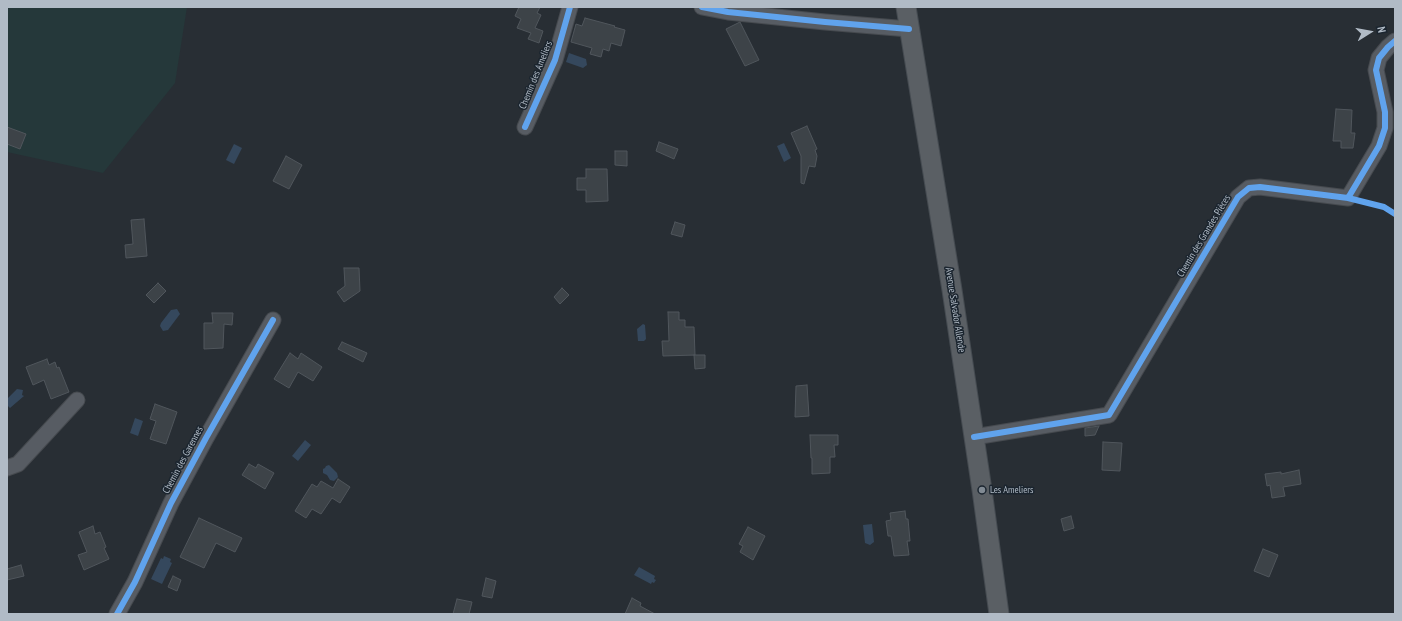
<!DOCTYPE html>
<html>
<head>
<meta charset="utf-8">
<style>
  body { margin:0 }
  #map { position:relative; width:1402px; height:621px; overflow:hidden; background:#282e34; font-family:"PT Sans Narrow",sans-serif }
  canvas { display:block }
  .frame { position:absolute; inset:0; border:8px solid #b1bbc6; pointer-events:none }
  .north { position:absolute; left:1350px; top:12px; width:40px; height:40px; -webkit-text-stroke:3px #1b252f; paint-order:stroke; rotate:79deg; font-size:11px; font-weight:700; line-height:16px; text-align:center; color:#b1bbc6 }
  .north::after { content:''; display:block; margin:auto; width:14px; height:18px; background:#b1bbc6; clip-path:polygon(50% 0,100% 100%,50% 72%,0 100%) }
</style>
</head>
<body>
<div id="map">
<canvas width="1402" height="621"></canvas>
<div class="frame"></div>
<div class="north">N</div>
</div>
<script>
const ctx = document.querySelector('canvas').getContext('2d');
ctx.lineJoin = 'round';
function fillPath(path, color) {
  ctx.fillStyle = color;
  ctx.fill(path, 'evenodd');
}
function poly(rows) {
  const path = new Path2D();
  for (const r of rows) {
    path.moveTo(r[0], r[1]);
    for (let i = 2; i < r.length; i += 2) path.lineTo(r[i], r[i + 1]);
  }
  return path;
}
function stroke(path, color, width, dash) {
  ctx.strokeStyle = color;
  ctx.lineWidth = width;
  ctx.lineCap = dash ? 'butt' : 'round';
  ctx.setLineDash(dash || []);
  ctx.stroke(path);
}
function drawText(font, color, halo, rows, align = 'center') {
  ctx.font = font + ' "PT Sans Narrow",sans-serif';
  ctx.lineWidth = 3;
  ctx.setLineDash([]);
  ctx.textBaseline = 'middle';
  ctx.strokeStyle = halo;
  ctx.fillStyle = color;
  for (const [text, x, y, turn = 0] of rows) {
    ctx.save();
    ctx.translate(x, y);
    ctx.rotate((+turn || 0) * Math.PI / 180);
    ctx.textAlign = isNaN(turn) ? turn : align;
    if (halo) ctx.strokeText(text, 0, 0);
    ctx.fillText(text, 0, 0);
    ctx.restore();
  }
}
const green = poly([
  [7,7,187,7,175,83,103,173,7,152]
]);
const water = poly([
  [569,53,586,59,587,65,583,68,566,62],
  [784,143,791,158,784,162,777,146],
  [234,144,242,148,234,164,226,160],
  [177,309,180,314,168,330,163,331,160,326,161,323,171,310],
  [643,324,645,325,646,339,644,341,638,341,637,329],
  [17,389,23,390,22,395,24,396,10,408,7,405,7,399],
  [135,418,143,421,138,436,130,433],
  [305,440,311,445,298,461,292,456],
  [329,465,337,473,338,477,334,481,330,480,327,475,323,473,323,469,325,468,326,466],
  [872,524,874,542,870,545,865,543,863,525],
  [164,556,171,559,170,562,172,563,162,584,151,579,161,558,163,559],
  [639,567,655,576,654,579,656,580,654,583,652,582,651,584,634,575]
]);
const building = poly([
  [519,7,540,7,537,13,541,15,535,28,543,31,539,43,528,39,531,33,517,28,521,19,515,16,519,7],
  [585,18,615,26,614,27,625,30,621,46,611,43,609,51,603,49,601,57,590,54,592,48,571,42,576,24,582,26,585,18],
  [740,22,759,60,745,66,726,29,740,22],
  [1336,109,1352,110,1351,133,1355,133,1353,148,1341,148,1341,141,1333,141,1336,109],
  [807,126,817,149,815,150,817,156,815,167,809,166,804,184,801,183,801,156,791,133,807,126],
  [7,127,26,134,20,149,7,144,7,127],
  [659,142,678,149,674,159,656,151,659,142],
  [615,151,627,151,627,166,615,165,615,151],
  [286,156,302,165,289,189,273,181,286,156],
  [586,169,607,169,608,201,586,202,586,190,577,190,577,178,586,178,586,169],
  [144,219,147,256,126,258,125,245,133,244,131,220,144,219],
  [675,222,685,225,682,237,671,234,675,222],
  [344,268,359,268,360,291,344,302,337,292,345,286,344,268],
  [158,283,166,291,154,303,146,295,158,283],
  [562,288,569,295,560,304,554,297,562,288],
  [668,312,679,312,679,320,685,320,685,327,694,327,695,355,663,356,662,341,669,341,668,312],
  [212,313,233,313,232,325,224,324,223,348,204,349,204,323,213,323,212,313],
  [342,342,367,353,363,362,338,349,342,342],
  [290,353,298,359,301,353,322,367,313,381,298,372,289,388,274,379,290,353],
  [694,355,705,355,705,368,695,369,694,355],
  [47,359,49,365,55,362,57,368,59,367,69,392,51,399,44,380,33,385,26,367,47,359],
  [807,385,809,416,795,417,796,386,807,385],
  [155,404,177,412,166,444,150,439,156,421,150,419,155,404],
  [1099,426,1095,435,1085,436,1085,428,1099,426],
  [810,435,838,435,838,445,834,445,835,457,830,457,830,473,812,474,812,458,811,458,810,435],
  [1103,442,1122,443,1120,471,1102,470,1103,442],
  [249,464,256,468,258,464,274,473,265,489,242,475,249,464],
  [1299,470,1301,484,1283,487,1285,496,1272,498,1270,485,1267,486,1265,474,1281,472,1281,474,1299,470],
  [338,479,350,487,340,503,332,498,321,514,312,509,306,518,295,511,312,484,317,487,321,481,333,488,338,479],
  [905,511,906,519,908,519,910,541,907,541,909,555,894,556,891,536,888,536,886,521,891,520,890,513,905,511],
  [1071,516,1074,528,1064,531,1061,519,1071,516],
  [199,518,242,538,235,552,216,543,204,568,180,557,199,518],
  [93,526,95,534,100,532,106,547,104,548,109,559,84,570,78,555,87,552,79,532,93,526],
  [748,527,765,536,753,560,740,552,743,546,739,544,748,527],
  [1263,549,1278,555,1269,577,1254,571,1263,549],
  [21,565,24,576,7,580,7,569,21,565],
  [173,576,181,580,177,591,168,587,173,576],
  [486,578,496,581,492,598,482,596,486,578],
  [632,598,641,603,640,606,655,614,625,614,632,598],
  [457,599,472,602,469,614,453,614,457,599]
]);
const minor = poly([
  [702,7,728,12,825,22,909,29],
  [525,127,555,60,570,7],
  [974,437,1109,415,1238,197,1249,188,1260,187,1348,198,1379,146,1385,128,1385,112,1376,70,1379,58,1388,47,1395,41],
  [7,468,18,464,77,400],
  [117,614,135,582,171,503,206,438,273,320]
]);
const major = poly([
  [906,7,952,290,982,490,999,614]
]);
const cycleway = poly([
  [702,7,728,12,825,22,909,29],
  [525,127,555,60,570,7],
  [1348,198,1379,146,1385,128,1385,112,1376,70,1379,58,1388,47,1395,41],
  [974,437,1109,415,1238,197,1249,188,1260,187,1348,198,1384,207,1395,214],
  [117,614,135,582,171,503,206,438,273,320]
]);
const markers = [
  [982,490,4,"#818a93"]
];
const streetNames = [
  ["Chemin des Ameliers",536,75,-68],
  ["Chemin des Grandes Pièces",1204,236,-59],
  ["Avenue Salvador Allende",955,310,81],
  ["Chemin des Garennes",183,460,-62]
];
const poiNames = [
  ["Les Ameliers",990,490]
];
fillPath(green, '#25383a');
fillPath(water, '#35485d');
fillPath(building, '#3d4348');
stroke(building, '#50565c', 1);
stroke(minor, '#464a4f', 17);
stroke(major, '#454b51', 21);
stroke(minor, '#575c63', 15);
stroke(major, '#5a5f64', 19);
stroke(cycleway, '#60a3ed', 6);
for (const [x, y, r, color] of markers) {
  const dot = new Path2D();
  dot.arc(x, y, r, 0, 2 * Math.PI);
  ctx.fillStyle = color;
  ctx.fill(dot);
  stroke(dot, '#1b252f', 1.5);
}
drawText('10px', '#b1bbc6', '#1b252f', streetNames);
drawText('10px', '#b1bbc6', '#1b252f', poiNames, 'left');
</script>
</body>
</html>
